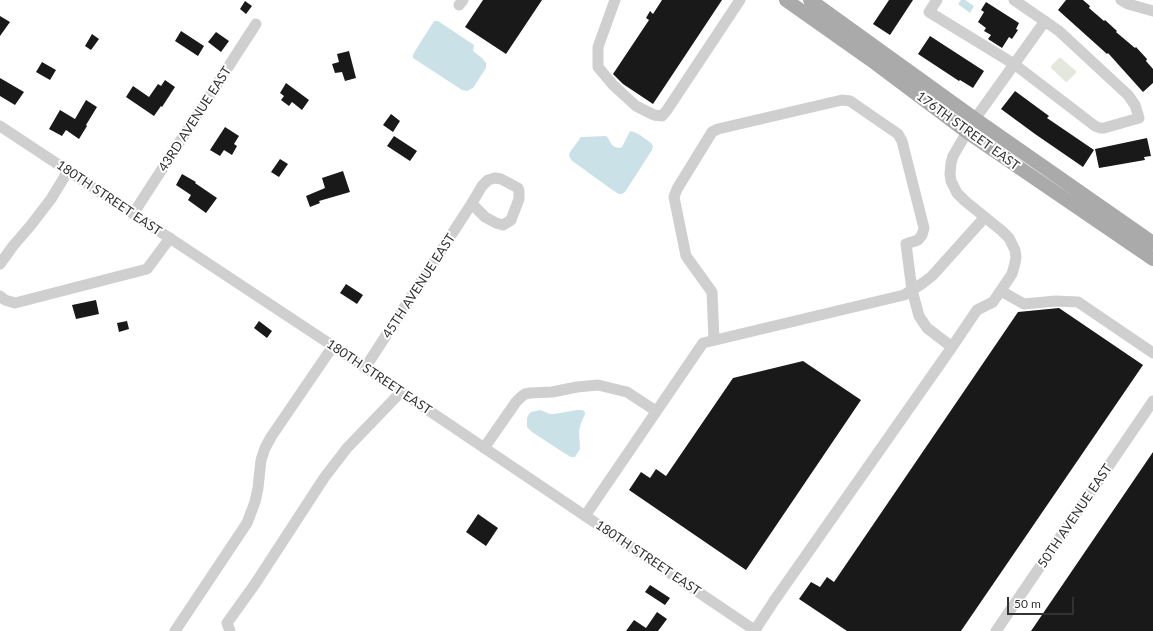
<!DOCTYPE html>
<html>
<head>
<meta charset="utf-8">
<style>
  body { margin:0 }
  #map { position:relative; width:1153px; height:631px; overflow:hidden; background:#fff; font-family:Lato,sans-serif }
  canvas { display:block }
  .scale { position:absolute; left:1007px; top:597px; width:67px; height:18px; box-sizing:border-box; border:2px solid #323232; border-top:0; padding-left:5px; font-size:12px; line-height:14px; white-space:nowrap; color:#323232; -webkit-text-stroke:3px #fff; paint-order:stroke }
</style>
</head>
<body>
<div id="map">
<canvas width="1153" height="631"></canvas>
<div class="scale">50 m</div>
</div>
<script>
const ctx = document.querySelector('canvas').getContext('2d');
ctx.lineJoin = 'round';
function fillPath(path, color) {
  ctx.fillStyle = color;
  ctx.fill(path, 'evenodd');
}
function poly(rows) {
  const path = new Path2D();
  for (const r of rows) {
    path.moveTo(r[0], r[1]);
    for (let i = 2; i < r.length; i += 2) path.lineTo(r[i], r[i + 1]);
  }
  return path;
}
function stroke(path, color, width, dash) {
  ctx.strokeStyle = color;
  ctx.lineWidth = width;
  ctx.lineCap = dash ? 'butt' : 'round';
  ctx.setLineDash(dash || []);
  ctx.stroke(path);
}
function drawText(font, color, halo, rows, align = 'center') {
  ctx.font = font + ' Lato,sans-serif';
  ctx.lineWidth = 4;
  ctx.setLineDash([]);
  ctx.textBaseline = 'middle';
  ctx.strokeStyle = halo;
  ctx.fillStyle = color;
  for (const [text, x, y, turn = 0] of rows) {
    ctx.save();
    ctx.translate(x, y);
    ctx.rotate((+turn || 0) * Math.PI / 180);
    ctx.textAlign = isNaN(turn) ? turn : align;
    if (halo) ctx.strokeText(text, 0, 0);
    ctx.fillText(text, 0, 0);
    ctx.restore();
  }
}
const green = poly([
  [1059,58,1061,58,1076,71,1076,73,1068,81,1066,82,1051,68,1051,66]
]);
const water = poly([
  [961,0,965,0,974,6,970,13,958,4],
  [434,21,438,21,474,45,473,51,482,58,486,63,486,68,473,88,467,91,462,90,413,58,413,55,415,51],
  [630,131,634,132,640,135,651,143,653,146,652,150,625,192,622,194,619,194,611,189,571,160,569,155,570,152,581,137,606,136,608,138,612,145,615,147,620,148,622,147],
  [540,410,550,414,554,414,577,410,582,410,585,412,585,414,581,423,579,431,580,449,575,457,571,457,564,453,532,432,527,427,527,418,529,414,531,412]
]);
const building = poly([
  [483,0,542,0,506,54,465,27],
  [662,0,722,0,653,104,623,84,613,74,649,20,646,18,650,11,653,14],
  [889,0,913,0,890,35,873,24],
  [1066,0,1083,0,1090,6,1089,8,1104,21,1105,20,1117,31,1116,32,1135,48,1136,47,1147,59,1146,61,1153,69,1153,83,1143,92,1108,53,1107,54,1058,10],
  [245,1,252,6,246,14,240,9],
  [986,2,1019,23,1016,29,1018,30,1012,39,1009,37,1002,48,988,39,991,35,984,31,986,28,978,22,984,12,981,10],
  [0,16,10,22,0,36],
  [181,31,204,46,198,56,175,41],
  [216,32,229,41,221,52,208,42],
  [92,34,99,39,91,50,85,46],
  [930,36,984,71,973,88,960,80,959,81,918,54],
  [349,51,356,78,345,81,342,72,335,73,332,64,339,62,337,54],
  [42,62,56,70,50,80,36,72],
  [0,78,24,92,15,105,0,96],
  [165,80,175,87,162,107,161,106,154,116,126,97,133,86,149,97,158,84,161,86],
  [286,83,309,100,302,110,292,102,289,106,281,100,284,96,280,93],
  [1015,91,1049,116,1047,118,1094,150,1083,167,1035,134,1001,109],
  [86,100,97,107,86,125,87,126,79,139,66,130,62,136,49,129,60,110,75,119],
  [391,114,400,121,393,132,383,125],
  [225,127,239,136,234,144,237,146,232,155,224,150,220,156,210,150],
  [394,136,417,151,410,161,387,146],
  [1147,138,1151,156,1144,157,1145,160,1099,168,1095,149],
  [280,159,288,164,279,177,271,172],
  [343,171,350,192,319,201,320,203,310,207,306,196,325,188,322,178],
  [182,174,196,182,195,183,217,198,206,213,188,200,191,195,176,185],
  [346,284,363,295,357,304,340,293],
  [96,300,99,314,76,319,72,305],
  [1059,308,1143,365,961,631,847,631,799,599,811,582,820,587,827,577,834,582,1018,312],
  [127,321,129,329,119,332,117,323],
  [259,321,272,331,267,338,254,328],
  [803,361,861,400,746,570,629,490,641,472,650,478,656,469,666,476,733,378],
  [1153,452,1153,631,1031,631],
  [478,514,498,528,486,546,466,532],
  [650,585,670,598,665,605,645,592],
  [657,612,667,619,658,631,626,631,634,620,646,628]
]);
const minor = poly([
  [615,0,598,47,598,67,613,85,636,106,654,115,662,116,667,110,740,0],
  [937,0,929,12,1014,64,1095,126,1100,128,1104,128,1139,118,1135,105,1128,95,1059,31,1014,0],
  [1121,0,1128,4,1153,11],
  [459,5,463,0],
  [975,119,1045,21],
  [0,126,333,346,756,631],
  [133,214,256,24],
  [0,264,13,246,31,225,51,199,68,171],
  [1001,291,1024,304,1056,301,1078,302,1153,353],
  [0,296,5,300,15,303,147,269,170,238],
  [714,340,712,292,686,256,674,197,677,189,712,132,718,129,842,100,850,101,898,134,902,141,924,228,922,235,918,240,906,244,912,290,919,316,927,328,952,347],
  [365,368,472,203,482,186,488,180,495,178,501,179,518,188,519,191,519,199,511,220,503,225,496,223,485,217,475,207,472,203],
  [484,448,516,402,521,397,525,394,530,393,552,392,577,387,598,385,627,392,656,411],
  [585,516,703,343,904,295,923,283,932,276,985,217],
  [755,630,774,601,952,347,977,310,993,302,1012,274,1015,263,1016,257,1015,250,1009,238,1002,231,965,201,957,193,951,181,950,174,951,163,953,156,967,132],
  [175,631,247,523,255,502,258,488,261,460,265,448,271,437,333,346],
  [230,631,227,623,255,584,324,478,347,448,401,392],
  [996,631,1153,401]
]);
const major = poly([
  [786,0,871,60,967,132,1153,259],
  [810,0,975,119,1153,243]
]);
const streetNames = [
  ["43RD AVENUE EAST",195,119,-57],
  ["176TH STREET EAST",968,131,36],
  ["180TH STREET EAST",109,198,34],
  ["45TH AVENUE EAST",419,286,-57],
  ["180TH STREET EAST",379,377,34],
  ["50TH AVENUE EAST",1075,516,-56],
  ["180TH STREET EAST",648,558,34]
];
fillPath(green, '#e4e8dc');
fillPath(water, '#cae2e7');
fillPath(building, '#191919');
stroke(minor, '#cfcfcf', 11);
stroke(major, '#aaa', 14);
drawText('13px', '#323232', '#fff', streetNames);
</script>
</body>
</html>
